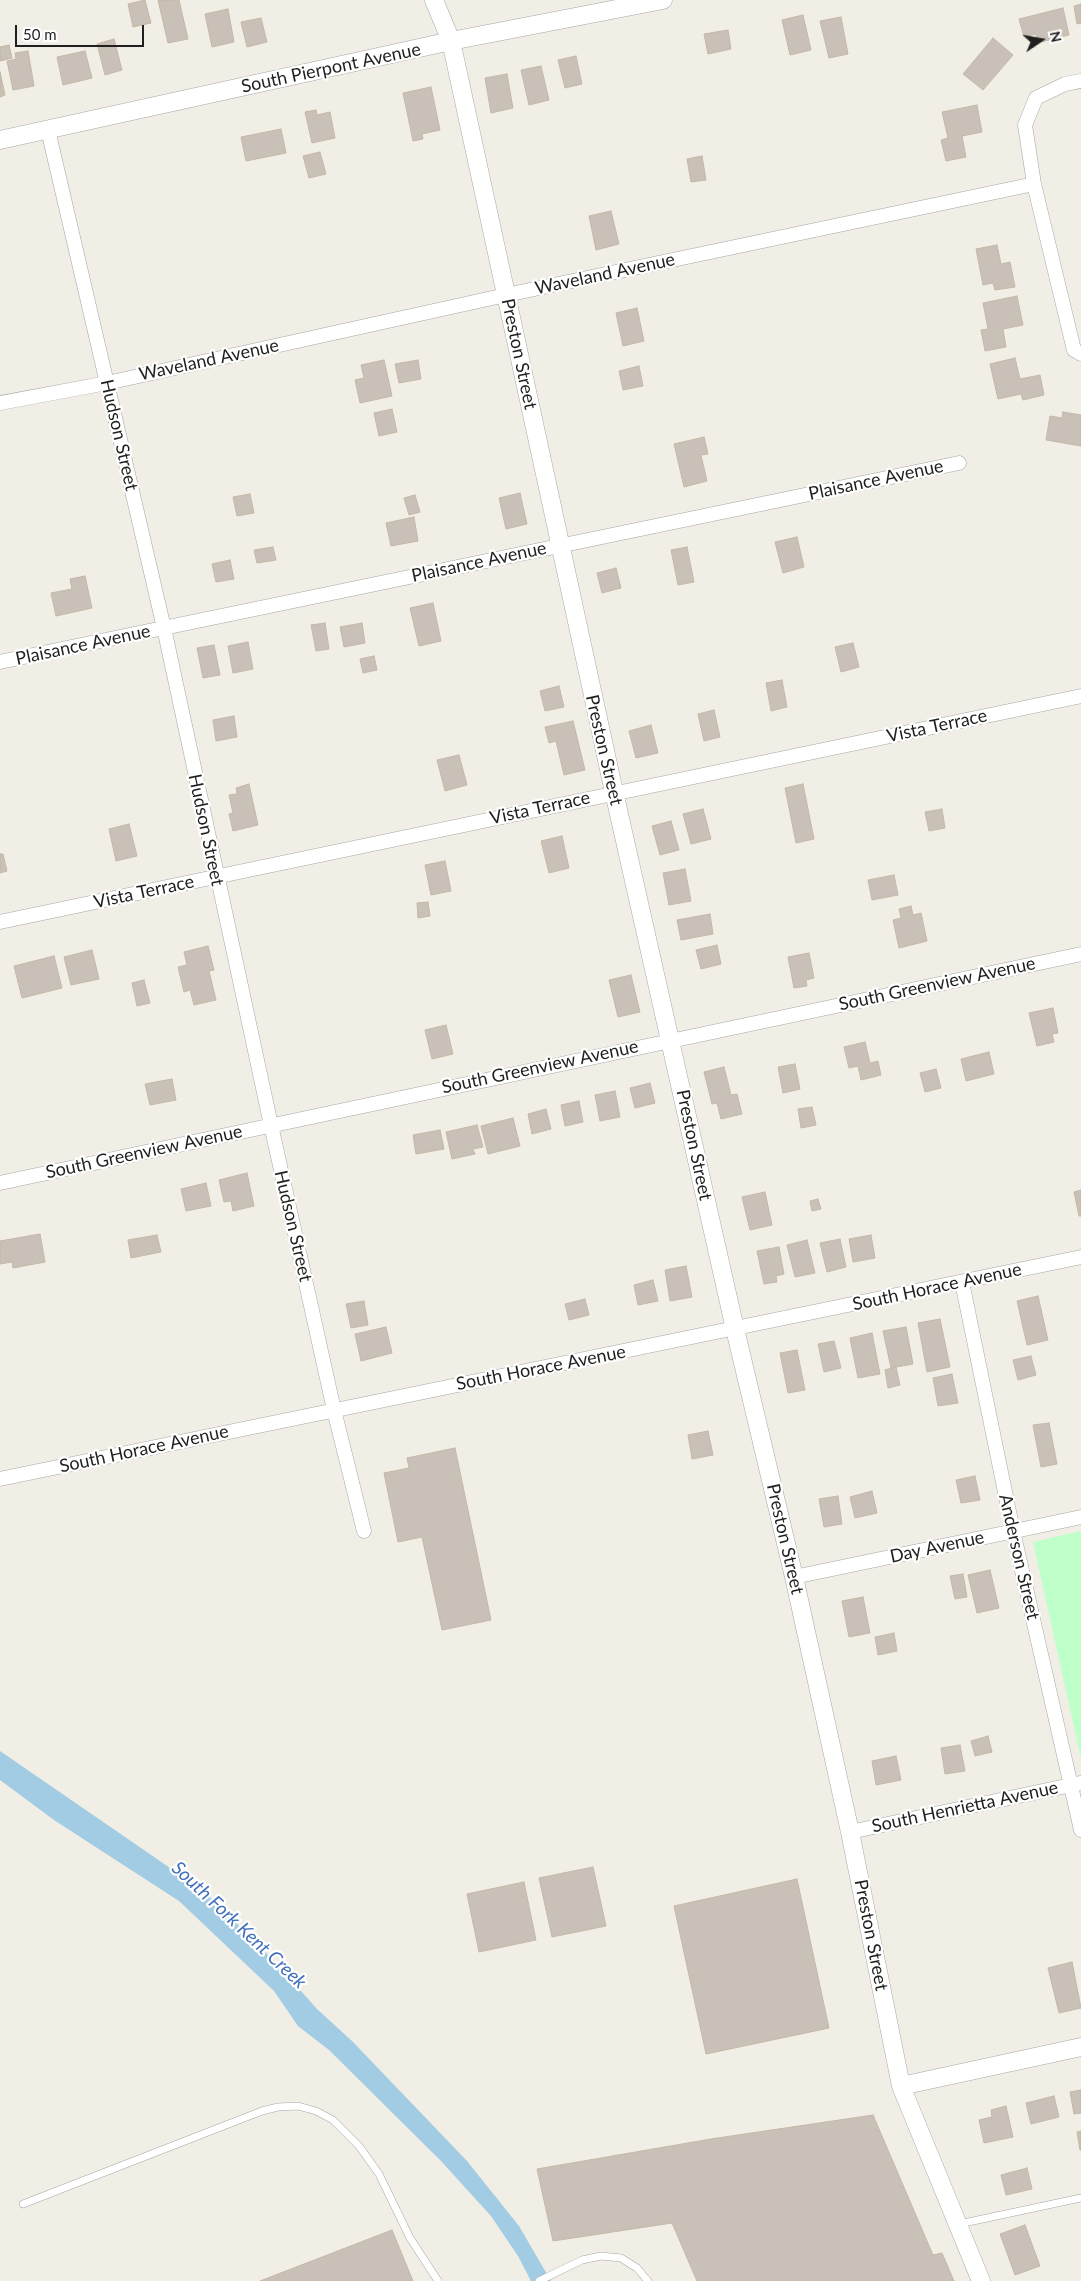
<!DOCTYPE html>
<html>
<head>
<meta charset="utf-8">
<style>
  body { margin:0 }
  #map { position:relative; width:1081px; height:2281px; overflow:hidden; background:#f1eee5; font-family:Lato,sans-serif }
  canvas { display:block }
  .north { position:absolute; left:1016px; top:15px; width:50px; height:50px; -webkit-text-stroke:4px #fff; paint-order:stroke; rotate:78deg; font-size:14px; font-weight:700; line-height:20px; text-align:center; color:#1f1f1f }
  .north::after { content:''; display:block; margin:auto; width:18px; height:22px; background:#1f1f1f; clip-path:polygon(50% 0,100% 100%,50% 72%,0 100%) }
  .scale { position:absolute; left:15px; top:25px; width:129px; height:22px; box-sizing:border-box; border:2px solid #1f1f1f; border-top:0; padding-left:6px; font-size:15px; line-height:18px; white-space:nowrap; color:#1f1f1f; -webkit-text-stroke:4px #fff; paint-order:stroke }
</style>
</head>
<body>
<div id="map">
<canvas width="1081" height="2281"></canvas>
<div class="north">N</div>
<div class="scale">50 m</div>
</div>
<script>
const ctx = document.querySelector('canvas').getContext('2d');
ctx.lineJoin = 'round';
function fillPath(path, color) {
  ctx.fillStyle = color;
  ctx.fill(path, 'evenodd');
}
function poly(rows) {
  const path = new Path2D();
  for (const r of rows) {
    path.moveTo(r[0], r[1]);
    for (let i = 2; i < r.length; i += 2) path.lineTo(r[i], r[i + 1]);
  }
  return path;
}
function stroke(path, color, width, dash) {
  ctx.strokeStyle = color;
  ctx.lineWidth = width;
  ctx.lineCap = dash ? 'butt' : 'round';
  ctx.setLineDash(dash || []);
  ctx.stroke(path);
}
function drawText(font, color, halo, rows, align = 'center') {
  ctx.font = font + ' Lato,sans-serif';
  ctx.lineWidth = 4.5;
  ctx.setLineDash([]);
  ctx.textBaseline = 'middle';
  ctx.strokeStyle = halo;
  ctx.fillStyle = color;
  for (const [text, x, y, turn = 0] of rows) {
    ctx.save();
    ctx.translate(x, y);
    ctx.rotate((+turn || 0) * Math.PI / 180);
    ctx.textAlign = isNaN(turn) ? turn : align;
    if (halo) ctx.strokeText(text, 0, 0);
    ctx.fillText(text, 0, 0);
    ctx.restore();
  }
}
const park = poly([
  [1081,1531,1081,1759,1033,1542]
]);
const water = poly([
  [0,1751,205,1892,276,1963,317,2009,352,2041,467,2161,519,2226,551,2281,531,2281,518,2256,491,2216,441,2161,329,2050,298,2026,274,1991,179,1901,54,1820,0,1780]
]);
const building = poly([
  [145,0,151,23,133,27,128,4,145,0],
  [158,0,179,0,188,39,168,43,158,0],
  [1081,4,1081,23,1077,24,1074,6,1081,4],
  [1063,8,1069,35,1037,43,1036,34,1024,37,1019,19,1063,8],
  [228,9,234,42,212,47,205,14,228,9],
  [803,15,811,50,790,55,782,20,803,15],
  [841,17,848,54,829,58,820,21,841,17],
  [261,18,267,42,247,47,241,22,261,18],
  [728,30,731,49,708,54,704,34,728,30],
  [993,38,1013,55,983,90,963,74,993,38],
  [114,39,122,70,105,75,97,44,114,39],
  [9,45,12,58,0,61,0,47,9,45],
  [28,51,34,86,13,90,7,61,16,59,15,53,28,51],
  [85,51,92,78,63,85,57,57,85,51],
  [576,56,582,84,565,88,558,60,576,56],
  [541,66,549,100,529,105,521,70,541,66],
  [0,72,5,95,0,97,0,72],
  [507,74,513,108,491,113,485,78,507,74],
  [431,87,440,130,422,134,423,139,413,141,403,93,431,87],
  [977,105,982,132,962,136,966,157,946,161,941,140,948,138,942,112,977,105],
  [316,110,317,115,330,112,335,138,312,143,305,112,316,110],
  [281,129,286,153,246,161,241,137,281,129],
  [320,152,326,174,309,178,303,156,320,152],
  [702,156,706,180,691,182,687,159,702,156],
  [611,211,619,244,596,250,589,216,611,211],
  [997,245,1001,264,1010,262,1015,287,995,290,993,283,983,285,976,249,997,245],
  [1017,296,1023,325,1003,329,1006,347,985,351,981,330,988,329,983,303,1017,296],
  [637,308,644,341,623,346,616,313,637,308],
  [1015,358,1020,379,1040,375,1044,395,1023,400,1021,394,998,399,990,364,1015,358],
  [384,360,392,396,360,403,355,380,364,378,361,365,384,360],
  [418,360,421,379,399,383,395,364,418,360],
  [639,366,643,386,623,390,619,371,639,366],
  [392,409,397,432,379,436,374,413,392,409],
  [1063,412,1081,415,1081,446,1046,440,1050,416,1062,418,1063,412],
  [704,437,708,454,701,455,707,481,684,487,674,444,704,437],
  [520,493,527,524,506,529,499,498,520,493],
  [250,494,254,513,237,516,233,497,250,494],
  [415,495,420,512,409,515,404,498,415,495],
  [414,517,418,541,391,546,386,523,414,517],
  [797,537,804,567,783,573,775,542,797,537],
  [273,547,276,560,257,563,254,550,273,547],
  [687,547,694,582,678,585,671,550,687,547],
  [230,560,234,579,216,582,212,564,230,560],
  [616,568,621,588,602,593,597,573,616,568],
  [85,576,92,608,56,616,51,593,72,589,70,579,85,576],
  [433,603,441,641,419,646,410,608,433,603],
  [325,623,329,649,316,651,311,625,325,623],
  [362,623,365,643,344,647,340,627,362,623],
  [248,642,253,669,233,673,228,646,248,642],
  [853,643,859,667,841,672,835,647,853,643],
  [214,645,220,675,203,678,197,648,214,645],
  [374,656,377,670,363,673,360,659,374,656],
  [782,680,787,707,771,711,766,683,782,680],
  [559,686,564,707,545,711,540,691,559,686],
  [714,710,720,737,704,741,698,714,714,710],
  [234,716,237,737,216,741,213,720,234,716],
  [573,721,585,770,564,775,556,741,549,743,545,727,573,721],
  [651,725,658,753,636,758,629,731,651,725],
  [459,755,467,785,445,791,437,760,459,755],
  [249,784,258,825,233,831,229,814,233,813,229,795,237,794,236,788,249,784],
  [803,784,814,839,796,843,785,788,803,784],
  [703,809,711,839,691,844,683,814,703,809],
  [942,809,945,828,929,831,925,812,942,809],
  [671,821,679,850,660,855,652,826,671,821],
  [129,824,137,856,116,861,109,829,129,824],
  [562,836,569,868,549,873,541,841,562,836],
  [0,854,3,854,7,871,0,873,0,854],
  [445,861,451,891,431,895,425,865,445,861],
  [685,869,691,901,669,905,663,873,685,869],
  [894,875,898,895,872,900,868,880,894,875],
  [428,902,430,916,418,918,417,903,428,902],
  [911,906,913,915,921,913,927,941,899,948,893,920,901,918,899,909,911,906],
  [710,914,713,934,681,940,677,920,710,914],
  [717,945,721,964,701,969,696,950,717,945],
  [208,946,214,970,209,971,216,1000,194,1005,190,990,184,992,178,967,187,965,184,952,208,946],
  [92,950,99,979,71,985,64,957,92,950],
  [809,953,814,978,806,980,807,986,794,988,788,957,809,953],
  [54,956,62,988,22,998,14,966,54,956],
  [631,975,640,1012,618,1017,609,980,631,975],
  [144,980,150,1003,137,1006,132,983,144,980],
  [1053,1008,1058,1033,1052,1034,1054,1042,1037,1046,1029,1013,1053,1008],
  [446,1025,453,1054,432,1059,425,1030,446,1025],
  [865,1042,870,1063,878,1061,881,1075,861,1080,858,1066,849,1068,844,1047,865,1042],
  [989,1052,994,1074,966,1081,961,1059,989,1052],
  [795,1064,800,1089,783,1093,778,1067,795,1064],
  [724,1067,731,1095,737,1094,742,1114,721,1119,717,1103,712,1104,704,1072,724,1067],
  [936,1069,941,1088,925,1092,920,1073,936,1069],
  [172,1079,176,1100,150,1105,145,1084,172,1079],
  [650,1083,655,1103,635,1108,630,1088,650,1083],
  [615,1091,620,1117,600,1121,595,1095,615,1091],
  [579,1101,583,1122,565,1126,561,1105,579,1101],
  [812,1107,816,1125,801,1128,798,1109,812,1107],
  [546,1109,551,1129,532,1134,528,1114,546,1109],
  [513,1118,520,1146,488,1154,481,1126,513,1118],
  [477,1125,483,1147,473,1149,475,1154,452,1159,446,1132,477,1125],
  [440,1130,444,1149,416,1154,413,1135,440,1130],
  [247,1173,254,1206,233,1211,231,1201,224,1202,219,1180,247,1173],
  [206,1183,211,1206,186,1211,181,1189,206,1183],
  [1081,1190,1081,1216,1079,1216,1074,1192,1081,1190],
  [765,1192,772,1225,750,1230,742,1197,765,1192],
  [818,1199,821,1209,812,1211,810,1201,818,1199],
  [40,1234,45,1262,13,1268,12,1262,0,1264,0,1241,40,1234],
  [157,1235,161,1252,131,1258,128,1240,157,1235],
  [871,1235,875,1258,853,1262,849,1239,871,1235],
  [840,1239,846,1267,827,1272,820,1243,840,1239],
  [807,1240,815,1273,795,1277,787,1245,807,1240],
  [779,1247,784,1274,776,1276,777,1282,764,1284,757,1251,779,1247],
  [686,1266,692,1297,670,1301,665,1270,686,1266],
  [653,1280,658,1301,638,1305,634,1285,653,1280],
  [1038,1296,1048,1340,1027,1345,1017,1301,1038,1296],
  [585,1299,589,1315,569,1320,565,1304,585,1299],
  [364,1301,368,1325,351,1328,346,1304,364,1301],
  [940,1319,950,1367,927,1372,918,1323,940,1319],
  [386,1327,392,1353,361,1361,355,1334,386,1327],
  [906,1327,913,1364,891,1368,883,1331,906,1327],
  [872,1333,880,1374,858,1378,850,1338,872,1333],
  [834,1341,841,1368,824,1372,818,1344,834,1341],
  [797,1350,805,1390,788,1393,780,1353,797,1350],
  [1031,1356,1036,1375,1018,1380,1013,1360,1031,1356],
  [896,1367,900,1385,888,1388,885,1370,896,1367],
  [952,1374,958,1403,938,1406,933,1378,952,1374],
  [1049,1423,1057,1464,1041,1467,1033,1425,1049,1423],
  [708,1431,713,1455,692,1459,688,1435,708,1431],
  [455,1448,491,1620,442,1630,422,1537,398,1542,384,1473,409,1468,407,1458,455,1448],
  [975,1476,980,1500,961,1503,956,1480,975,1476],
  [872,1491,877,1513,855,1518,850,1497,872,1491],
  [838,1496,842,1524,824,1527,819,1499,838,1496],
  [990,1570,999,1608,977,1613,968,1575,990,1570],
  [963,1574,967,1597,955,1599,950,1576,963,1574],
  [863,1597,870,1633,849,1637,842,1601,863,1597],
  [894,1633,897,1651,878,1655,875,1637,894,1633],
  [988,1736,992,1752,975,1756,971,1741,988,1736],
  [960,1745,965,1771,945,1774,941,1748,960,1745],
  [896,1756,901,1780,876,1785,872,1761,896,1756],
  [593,1867,606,1926,552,1937,539,1878,593,1867],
  [797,1879,829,2028,706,2054,674,1906,797,1879],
  [524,1882,536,1940,479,1952,467,1894,524,1882],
  [1072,1962,1081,2008,1059,2013,1048,1968,1072,1962],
  [1081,2090,1081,2113,1074,2114,1070,2092,1081,2090],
  [1054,2096,1059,2117,1031,2124,1026,2103,1054,2096],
  [1006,2106,1013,2137,984,2143,979,2120,992,2117,991,2110,1006,2106],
  [873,2115,933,2255,942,2253,954,2281,697,2281,672,2223,553,2241,537,2169,711,2139,873,2115],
  [1081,2131,1081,2150,1080,2150,1077,2132,1081,2131],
  [1027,2168,1032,2189,1006,2195,1001,2175,1027,2168],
  [1025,2225,1040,2266,1015,2275,1000,2234,1025,2225],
  [392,2230,413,2281,260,2281,392,2230]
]);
const service = poly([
  [23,2204,262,2111,278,2107,298,2106,316,2111,333,2120,359,2146,379,2174,410,2238,438,2281],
  [959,2224,1081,2198],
  [539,2281,582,2260,601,2256,621,2258,637,2268,648,2281]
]);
const minor = poly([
  [1081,81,1065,84,1036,98,1025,125,1034,184,1074,350,1081,354],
  [48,130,164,628,271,1125,334,1410,364,1531],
  [0,403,107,383,506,295,1034,184],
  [0,662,959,463],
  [0,922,1081,696],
  [0,1183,1081,954],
  [962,1282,1013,1531,1081,1830],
  [0,1479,1081,1257],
  [794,1577,1081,1517],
  [850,1832,1080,1783]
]);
const tertiary = poly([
  [434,0,451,41,614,792,735,1329,794,1577,850,1832,901,2086,981,2281],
  [0,140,451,41,663,0],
  [901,2086,1081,2047]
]);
const streetNames = [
  ["South Pierpont Avenue",331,68,-12],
  ["Waveland Avenue",605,274,-12],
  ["Preston Street",519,354,78],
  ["Waveland Avenue",209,360,-12],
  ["Hudson Street",119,435,77],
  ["Plaisance Avenue",876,480,-12],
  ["Plaisance Avenue",479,562,-12],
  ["Plaisance Avenue",83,645,-12],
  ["Vista Terrace",937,726,-12],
  ["Preston Street",604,750,77],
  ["Vista Terrace",540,808,-12],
  ["Hudson Street",206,830,78],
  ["Vista Terrace",144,892,-12],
  ["South Greenview Avenue",937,984,-12],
  ["South Greenview Avenue",540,1067,-12],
  ["Preston Street",694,1145,78],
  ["South Greenview Avenue",144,1152,-12],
  ["Hudson Street",293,1226,77],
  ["South Horace Avenue",937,1287,-12],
  ["South Horace Avenue",541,1368,-11],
  ["South Horace Avenue",144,1449,-12],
  ["Preston Street",785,1539,77],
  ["Day Avenue",937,1547,-12],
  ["Anderson Street",1019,1557,77],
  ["South Henrietta Avenue",965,1807,-12],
  ["Preston Street",871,1935,79]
];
const waterNames = [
  ["South Fork Kent Creek",239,1925,43]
];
fillPath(park, '#beffca');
fillPath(water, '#a1cce3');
fillPath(building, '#c9c1b7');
stroke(building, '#c4b7a5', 1);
stroke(service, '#a6a6a6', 8);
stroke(minor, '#a6a6a6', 15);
stroke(tertiary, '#a6a6a6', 19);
stroke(service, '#fff', 7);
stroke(minor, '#fff', 14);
stroke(tertiary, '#fff', 18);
drawText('18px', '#1f1f1f', '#fff', streetNames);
drawText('italic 19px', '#4170ba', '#fff', waterNames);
</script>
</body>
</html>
